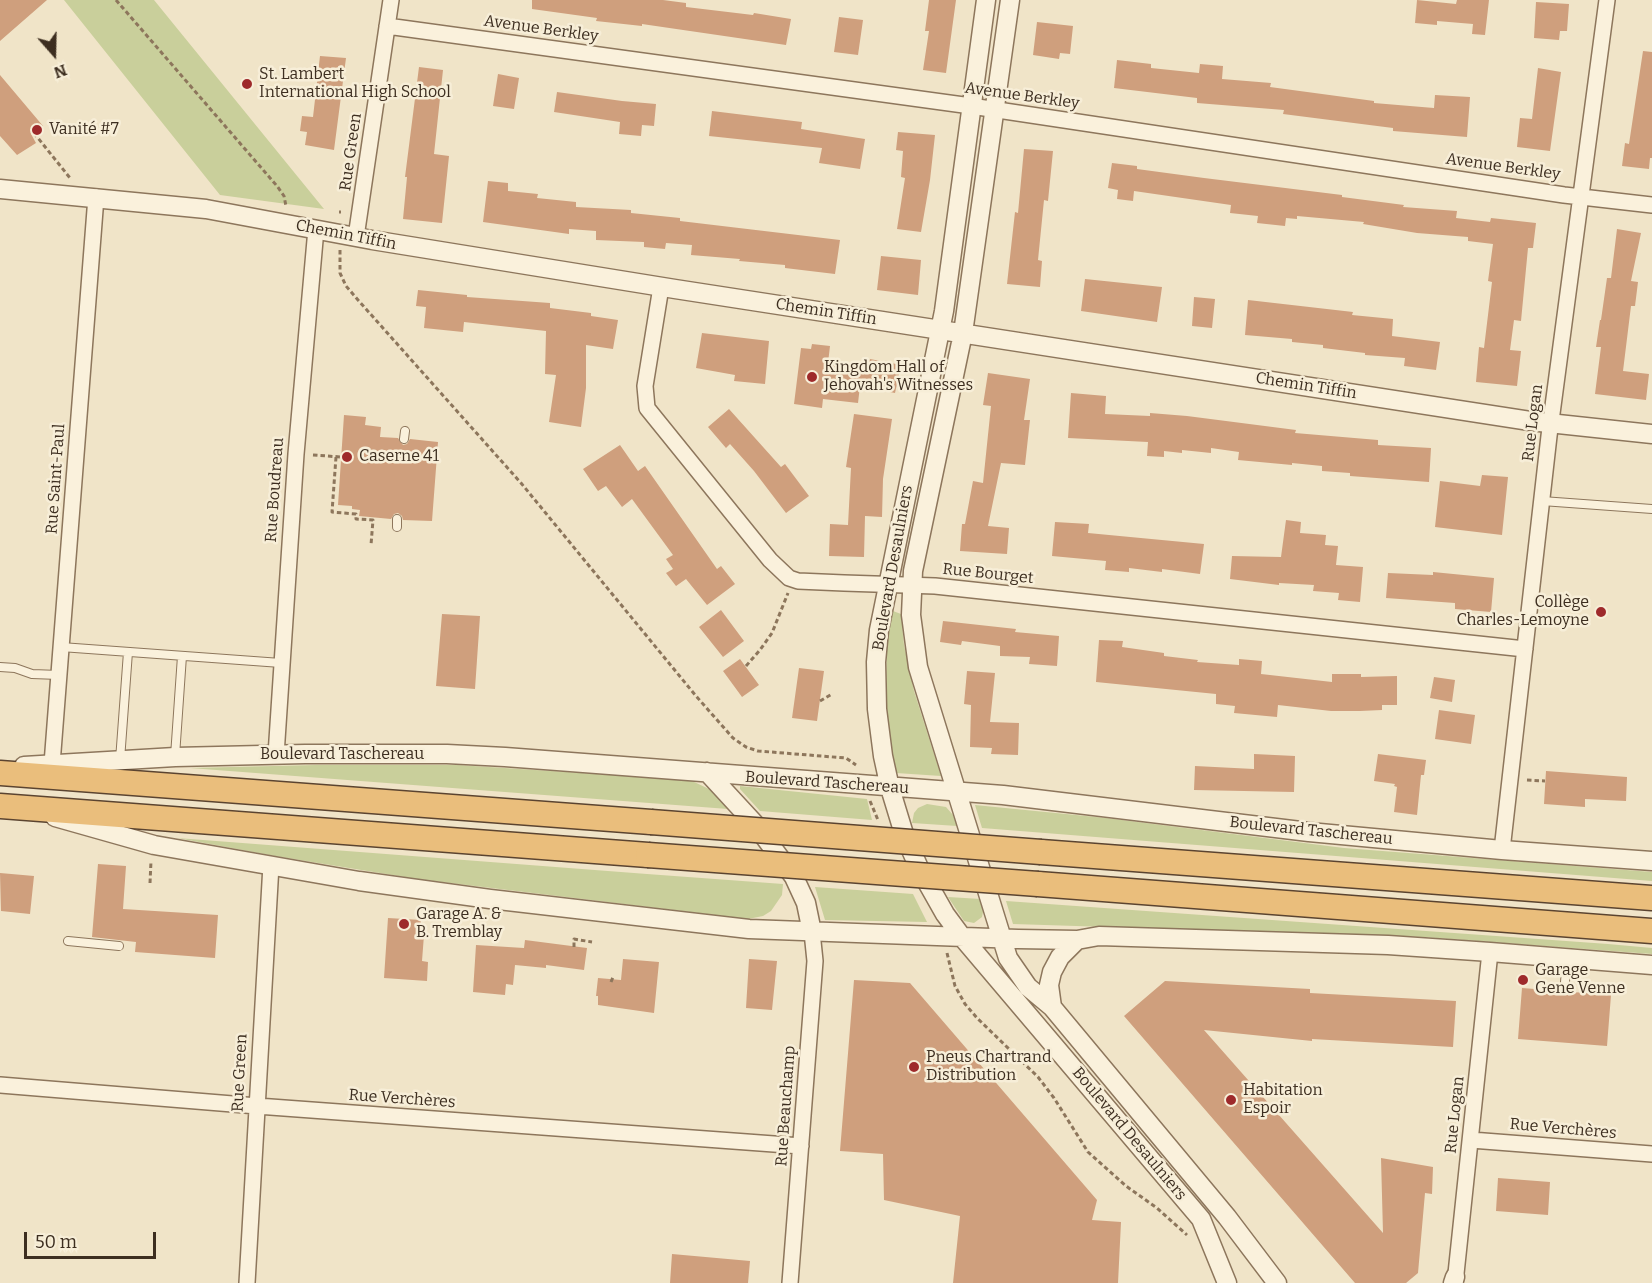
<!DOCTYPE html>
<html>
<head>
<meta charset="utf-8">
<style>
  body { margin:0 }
  #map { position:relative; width:1652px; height:1283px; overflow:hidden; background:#f0e4c8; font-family:Bitter,serif }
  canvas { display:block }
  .north { position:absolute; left:24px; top:24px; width:60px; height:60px; -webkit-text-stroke:4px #f7eed8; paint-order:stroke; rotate:160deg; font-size:16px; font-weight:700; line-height:24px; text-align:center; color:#3d2e20 }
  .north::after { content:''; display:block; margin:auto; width:21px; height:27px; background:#3d2e20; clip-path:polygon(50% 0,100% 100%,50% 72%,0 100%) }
  .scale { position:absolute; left:24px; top:1232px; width:132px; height:27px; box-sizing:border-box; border:3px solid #3d2e20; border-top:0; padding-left:8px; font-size:18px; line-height:21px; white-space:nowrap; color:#3d2e20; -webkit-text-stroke:4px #f7eed8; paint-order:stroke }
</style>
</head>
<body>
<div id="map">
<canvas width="1652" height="1283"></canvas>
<div class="north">N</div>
<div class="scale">50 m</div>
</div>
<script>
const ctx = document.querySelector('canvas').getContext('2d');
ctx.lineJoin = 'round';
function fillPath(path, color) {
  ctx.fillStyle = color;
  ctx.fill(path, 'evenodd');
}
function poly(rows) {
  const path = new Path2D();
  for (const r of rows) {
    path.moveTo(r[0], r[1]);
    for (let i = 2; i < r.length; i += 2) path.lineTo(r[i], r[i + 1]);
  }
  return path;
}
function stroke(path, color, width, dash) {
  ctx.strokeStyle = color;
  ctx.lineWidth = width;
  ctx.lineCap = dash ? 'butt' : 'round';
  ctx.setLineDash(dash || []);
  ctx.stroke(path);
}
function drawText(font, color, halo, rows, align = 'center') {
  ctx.font = font + ' Bitter,serif';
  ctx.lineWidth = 5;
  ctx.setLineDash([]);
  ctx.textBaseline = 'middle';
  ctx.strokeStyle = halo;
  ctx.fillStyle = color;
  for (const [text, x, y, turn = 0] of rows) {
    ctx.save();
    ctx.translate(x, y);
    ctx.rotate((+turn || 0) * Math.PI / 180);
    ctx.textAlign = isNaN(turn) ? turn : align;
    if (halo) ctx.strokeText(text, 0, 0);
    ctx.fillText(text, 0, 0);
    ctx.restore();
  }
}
const green = poly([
  [64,0,154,0,324,209,220,195],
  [893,611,901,614,904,645,914,691,941,776,896,773,890,741,886,699,887,636,891,612],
  [316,765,458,765,690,780,709,789,728,809,190,768],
  [740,786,867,799,872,820,760,811,740,789],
  [927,804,946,807,953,815,957,826,912,823,914,813,918,808],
  [975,805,1106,818,1344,848,1652,872,1652,881,982,828],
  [177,838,647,874,783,884,782,895,771,911,763,916,748,919,417,879,275,856],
  [815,887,913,894,927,922,825,920],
  [948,897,981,899,983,912,982,917,974,923,964,921],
  [1006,901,1608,944,1652,948,1652,954,1424,937,1013,924]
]);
const building = poly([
  [0,0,47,0,0,41],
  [532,0,663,0,686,3,686,7,753,15,754,13,791,19,786,45,642,24,642,26,596,21,597,18,532,9],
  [929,0,956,0,946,73,923,70,929,31,925,31],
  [1417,0,1456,4,1457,0,1489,0,1485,35,1472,34,1473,24,1437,21,1437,25,1415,23],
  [1536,2,1569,4,1567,31,1560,31,1559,40,1534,38],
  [839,17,863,20,858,55,834,52],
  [1037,22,1073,26,1070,54,1060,53,1059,59,1033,55],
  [1643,51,1652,52,1652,158,1650,158,1649,169,1622,166,1625,143,1629,144],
  [320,56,346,58,334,150,305,145,307,132,300,131,302,116,313,117],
  [1117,60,1151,64,1151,68,1199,73,1200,64,1223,66,1222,79,1271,83,1270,87,1374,101,1374,103,1434,108,1435,95,1470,97,1467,137,1393,131,1393,128,1283,114,1284,110,1197,103,1197,98,1114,88],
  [419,67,443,70,434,154,449,156,442,223,403,219,407,177,405,177],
  [1538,68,1561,72,1550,151,1517,147,1520,118,1532,119],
  [498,74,519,78,514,109,493,106],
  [0,75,43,126,31,134,36,143,17,155,0,136],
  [557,92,622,101,656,104,654,126,642,125,641,136,619,134,620,122,554,112],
  [712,111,802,122,801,129,865,139,860,169,819,163,822,148,709,136],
  [898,132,935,135,930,180,921,232,897,229,905,178,901,177,903,151,896,150],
  [1024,149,1053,151,1048,201,1044,200,1038,260,1042,261,1040,287,1007,284,1015,212,1018,213],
  [1112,163,1137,166,1137,169,1204,178,1342,195,1342,197,1404,205,1403,207,1457,211,1456,218,1490,222,1491,218,1536,223,1533,248,1528,248,1521,321,1514,320,1510,350,1521,351,1517,386,1476,382,1479,347,1484,348,1492,282,1488,281,1493,244,1468,241,1468,237,1417,233,1363,224,1364,222,1297,216,1297,219,1286,218,1285,226,1257,223,1258,216,1230,213,1231,205,1134,191,1133,201,1117,199,1118,190,1108,188],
  [488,181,508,183,508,191,538,194,537,198,576,202,576,207,631,210,631,213,680,218,680,221,840,240,835,274,785,268,785,265,739,261,740,259,691,255,692,245,666,243,665,249,644,247,644,242,596,240,596,231,569,229,569,234,483,222],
  [1617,229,1641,233,1631,281,1638,282,1635,306,1631,306,1623,371,1649,374,1646,400,1595,394,1601,347,1596,347,1600,320,1601,320,1607,278,1611,278],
  [881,256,921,260,918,295,877,290],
  [1085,279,1162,287,1157,322,1081,311],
  [418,290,467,295,467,297,550,303,550,308,591,313,591,316,618,320,613,349,586,345,586,388,581,427,549,422,556,375,545,374,546,331,464,322,463,332,424,328,426,307,416,306],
  [1194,297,1215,299,1212,328,1192,326],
  [1248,300,1353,312,1352,315,1393,319,1392,336,1440,342,1436,370,1404,366,1405,358,1365,355,1365,353,1323,348,1323,345,1292,342,1292,339,1245,335],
  [702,333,769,341,765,384,734,381,735,375,696,368],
  [812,344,830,346,828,363,868,368,870,359,901,365,895,393,860,386,858,403,823,399,822,408,794,404,801,348,811,349],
  [988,373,1030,379,1024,420,1030,420,1025,465,1001,463,988,526,1009,528,1007,554,960,551,962,524,965,524,973,481,983,483,991,406,983,405],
  [1071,393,1106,396,1105,414,1150,416,1150,413,1187,416,1296,430,1295,433,1378,440,1378,445,1431,448,1429,482,1350,476,1350,473,1322,471,1322,466,1292,463,1292,465,1238,460,1239,452,1211,448,1211,453,1182,450,1182,453,1164,451,1164,457,1147,456,1148,442,1068,438],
  [729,409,781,467,785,464,809,496,786,513,754,471,730,444,726,448,708,427],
  [854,414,892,419,883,479,882,517,865,516,864,557,829,556,830,524,848,525,851,468,846,467],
  [344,415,366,417,365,425,381,427,380,437,398,438,403,445,407,444,410,439,438,442,432,521,403,520,402,516,398,513,394,514,391,519,359,516,360,510,352,509,352,506,338,505],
  [620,445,638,471,645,466,717,569,721,566,735,584,707,605,686,579,676,586,666,573,673,569,666,559,673,555,632,499,622,507,606,486,598,491,583,469],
  [1482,475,1508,477,1502,535,1435,527,1440,481,1480,486],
  [1286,520,1301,522,1300,533,1326,535,1325,545,1338,546,1336,565,1363,567,1360,602,1338,600,1339,593,1313,591,1314,585,1279,583,1279,585,1230,579,1232,556,1281,557],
  [1055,522,1089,524,1088,533,1204,544,1200,574,1162,569,1162,572,1129,568,1129,572,1105,570,1106,561,1052,556],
  [1433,572,1494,578,1491,612,1455,609,1455,603,1386,598,1388,573,1433,575],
  [721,610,744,641,723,657,699,627],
  [442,614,480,616,475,689,436,686],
  [943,621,1016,629,1015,632,1059,636,1057,666,1029,664,1030,657,1000,656,1000,646,962,641,961,645,940,642],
  [1099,640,1123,641,1122,647,1164,653,1164,656,1198,660,1197,662,1239,665,1239,659,1262,661,1261,674,1332,682,1332,674,1361,674,1361,677,1397,676,1397,705,1382,705,1382,710,1360,711,1331,711,1278,705,1277,717,1234,713,1235,706,1216,704,1216,694,1096,682],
  [740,659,759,685,742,697,723,671],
  [799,668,824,671,817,721,792,718],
  [967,671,995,673,990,722,1019,723,1018,755,991,754,992,748,970,747,971,705,964,704],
  [1434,677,1455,680,1452,702,1430,698],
  [1439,710,1475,715,1471,744,1435,739],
  [1254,754,1295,756,1294,792,1194,790,1195,766,1254,769],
  [1378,754,1426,760,1424,775,1421,775,1417,815,1394,812,1397,787,1394,786,1395,784,1374,781],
  [1546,771,1627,777,1626,801,1585,799,1585,807,1544,804],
  [98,864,126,866,123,909,218,915,215,958,135,952,136,942,92,937],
  [0,873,34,876,30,914,1,911],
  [388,918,421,920,420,935,424,935,422,961,428,962,427,981,384,978],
  [525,940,587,948,584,970,546,965,546,968,515,965,513,985,506,984,505,995,473,992,476,945,524,948],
  [623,959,659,962,654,1013,598,1005,598,996,596,996,598,978,621,980],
  [749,959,777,961,772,1010,746,1008],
  [854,980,910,983,1097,1200,1092,1220,1121,1222,1118,1283,953,1283,960,1216,884,1200,883,1154,840,1151],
  [1165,981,1310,989,1310,993,1456,1001,1453,1047,1312,1039,1312,1041,1204,1030,1383,1233,1381,1158,1433,1167,1432,1194,1425,1193,1418,1273,1406,1283,1355,1283,1124,1016],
  [1522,988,1611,995,1607,1046,1518,1039],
  [1498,1178,1550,1182,1548,1215,1496,1211],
  [672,1254,750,1261,748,1283,670,1283]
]);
const path = poly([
  [116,0,277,186,284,196,286,206],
  [34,133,70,178],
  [339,212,341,212],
  [340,250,340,273,346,286,358,300,521,483,696,696,733,738,746,747,758,751,846,758,856,765],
  [313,455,341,457],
  [336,457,332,512,356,514,356,519,373,520,371,545],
  [746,666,760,650,772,633,788,593],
  [820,701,832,694],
  [1527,780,1545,781],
  [870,801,878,820],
  [150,883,151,861],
  [574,947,574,939,592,942],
  [947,953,955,986,965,1004,977,1018,1038,1077,1054,1098,1088,1152,1126,1186,1157,1208,1187,1235],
  [611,982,613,977]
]);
const service = poly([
  [404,439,405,431],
  [1542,501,1652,509],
  [397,527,397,519],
  [61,647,281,663],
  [0,667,15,668,32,674,59,675],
  [175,756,182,656],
  [120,760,128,652],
  [68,941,119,946],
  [1565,982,1567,958]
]);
const minor = poly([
  [387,26,971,106,1564,195,1652,205],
  [356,237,391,0],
  [661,287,645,386,647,408,770,560,789,578,798,581,844,583,935,586,1525,649],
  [276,755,296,454,316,229],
  [52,764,96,197],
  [1502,850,1549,436,1607,0],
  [0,1085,257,1106,801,1146],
  [1471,1140,1652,1154],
  [247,1283,271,865],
  [790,1283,815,961,812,932],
  [1455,1283,1490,952]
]);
const tertiary = poly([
  [986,0,944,311,879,630,876,662,877,709,883,756,890,788,904,834,919,868,945,914,962,937,1201,1219,1227,1283],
  [1010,0,963,333,913,571,911,615,918,667,1008,958,1028,987,1052,1007,1227,1217,1277,1283],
  [0,189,206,209,372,240,675,289,1530,421,1652,434],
  [24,766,175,757,305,754,447,754,505,757,1003,795,1309,832,1502,850,1652,861],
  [707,772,755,824,794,877,806,903,812,932],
  [55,817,154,845,359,881,490,899,749,929,1018,939,1077,940,1099,936,1388,945,1490,952,1652,965],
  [1052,1007,1049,985,1052,972,1060,957,1077,940],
  [1453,1283,1455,1277]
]);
const trunk = poly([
  [0,773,651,822],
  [0,806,648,855],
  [1041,852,1652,898],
  [1038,884,1652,931]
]);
const trunkBridge = poly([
  [651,822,1041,852],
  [648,855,1038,884]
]);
const markers = [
  [247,84,6,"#9e2a2b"],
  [37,130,6,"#9e2a2b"],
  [812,377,6,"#9e2a2b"],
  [347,457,6,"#9e2a2b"],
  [1601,612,6,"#9e2a2b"],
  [404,924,6,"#9e2a2b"],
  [1523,980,6,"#9e2a2b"],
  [914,1067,6,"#9e2a2b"],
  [1231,1100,6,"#9e2a2b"]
];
const streetNames = [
  ["Avenue Berkley",541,29,8],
  ["Avenue Berkley",1022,96,8],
  ["Rue Green",351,152,-82],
  ["Avenue Berkley",1503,167,8],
  ["Chemin Tiffin",346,235,11],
  ["Chemin Tiffin",826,312,9],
  ["Chemin Tiffin",1306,386,9],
  ["Rue Logan",1533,423,-83],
  ["Rue Saint-Paul",56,479,-86],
  ["Rue Boudreau",275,490,-86],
  ["Boulevard Desaulniers",893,568,-80],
  ["Rue Bourget",988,574,6],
  ["Boulevard Taschereau",342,755],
  ["Boulevard Taschereau",827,783,4],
  ["Boulevard Taschereau",1311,831,6],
  ["Rue Green",240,1073,-87],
  ["Rue Verchères",402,1099,4],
  ["Rue Beauchamp",786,1106,-86],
  ["Rue Logan",1455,1115,-84],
  ["Rue Verchères",1563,1129,5],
  ["Boulevard Desaulniers",1129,1134,50]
];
const poiNames = [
  ["St. Lambert",259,75],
  ["International High School",259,93],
  ["Vanité #7",49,130],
  ["Kingdom Hall of",824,368],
  ["Jehovah's Witnesses",824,386],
  ["Caserne 41",359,457],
  ["Collège",1589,603,"right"],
  ["Charles-Lemoyne",1589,621,"right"],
  ["Garage A. &",416,915],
  ["B. Tremblay",416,933],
  ["Garage",1535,971],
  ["Gene Venne",1535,989],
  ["Pneus Chartrand",926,1058],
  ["Distribution",926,1076],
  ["Habitation",1243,1091],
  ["Espoir",1243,1109]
];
fillPath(green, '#c9cf9b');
fillPath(building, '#cf9f7d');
stroke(service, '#8d765c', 10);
stroke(minor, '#8d765c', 18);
stroke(tertiary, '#8d765c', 21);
stroke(trunk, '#5b4430', 27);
stroke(path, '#8d765c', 3, [4.5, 3]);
stroke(service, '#faf1dc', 8);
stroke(minor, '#faf1dc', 15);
stroke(tertiary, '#faf1dc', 18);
stroke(trunk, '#eabe7c', 24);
stroke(trunkBridge, '#5b4430', 27, []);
stroke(trunkBridge, '#eabe7c', 24);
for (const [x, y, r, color] of markers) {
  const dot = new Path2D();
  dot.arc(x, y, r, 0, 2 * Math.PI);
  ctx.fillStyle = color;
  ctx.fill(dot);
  stroke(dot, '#f7eed8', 2);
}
drawText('16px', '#3d2e20', '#f7eed8', streetNames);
drawText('16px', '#3d2e20', '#f7eed8', poiNames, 'left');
</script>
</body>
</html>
